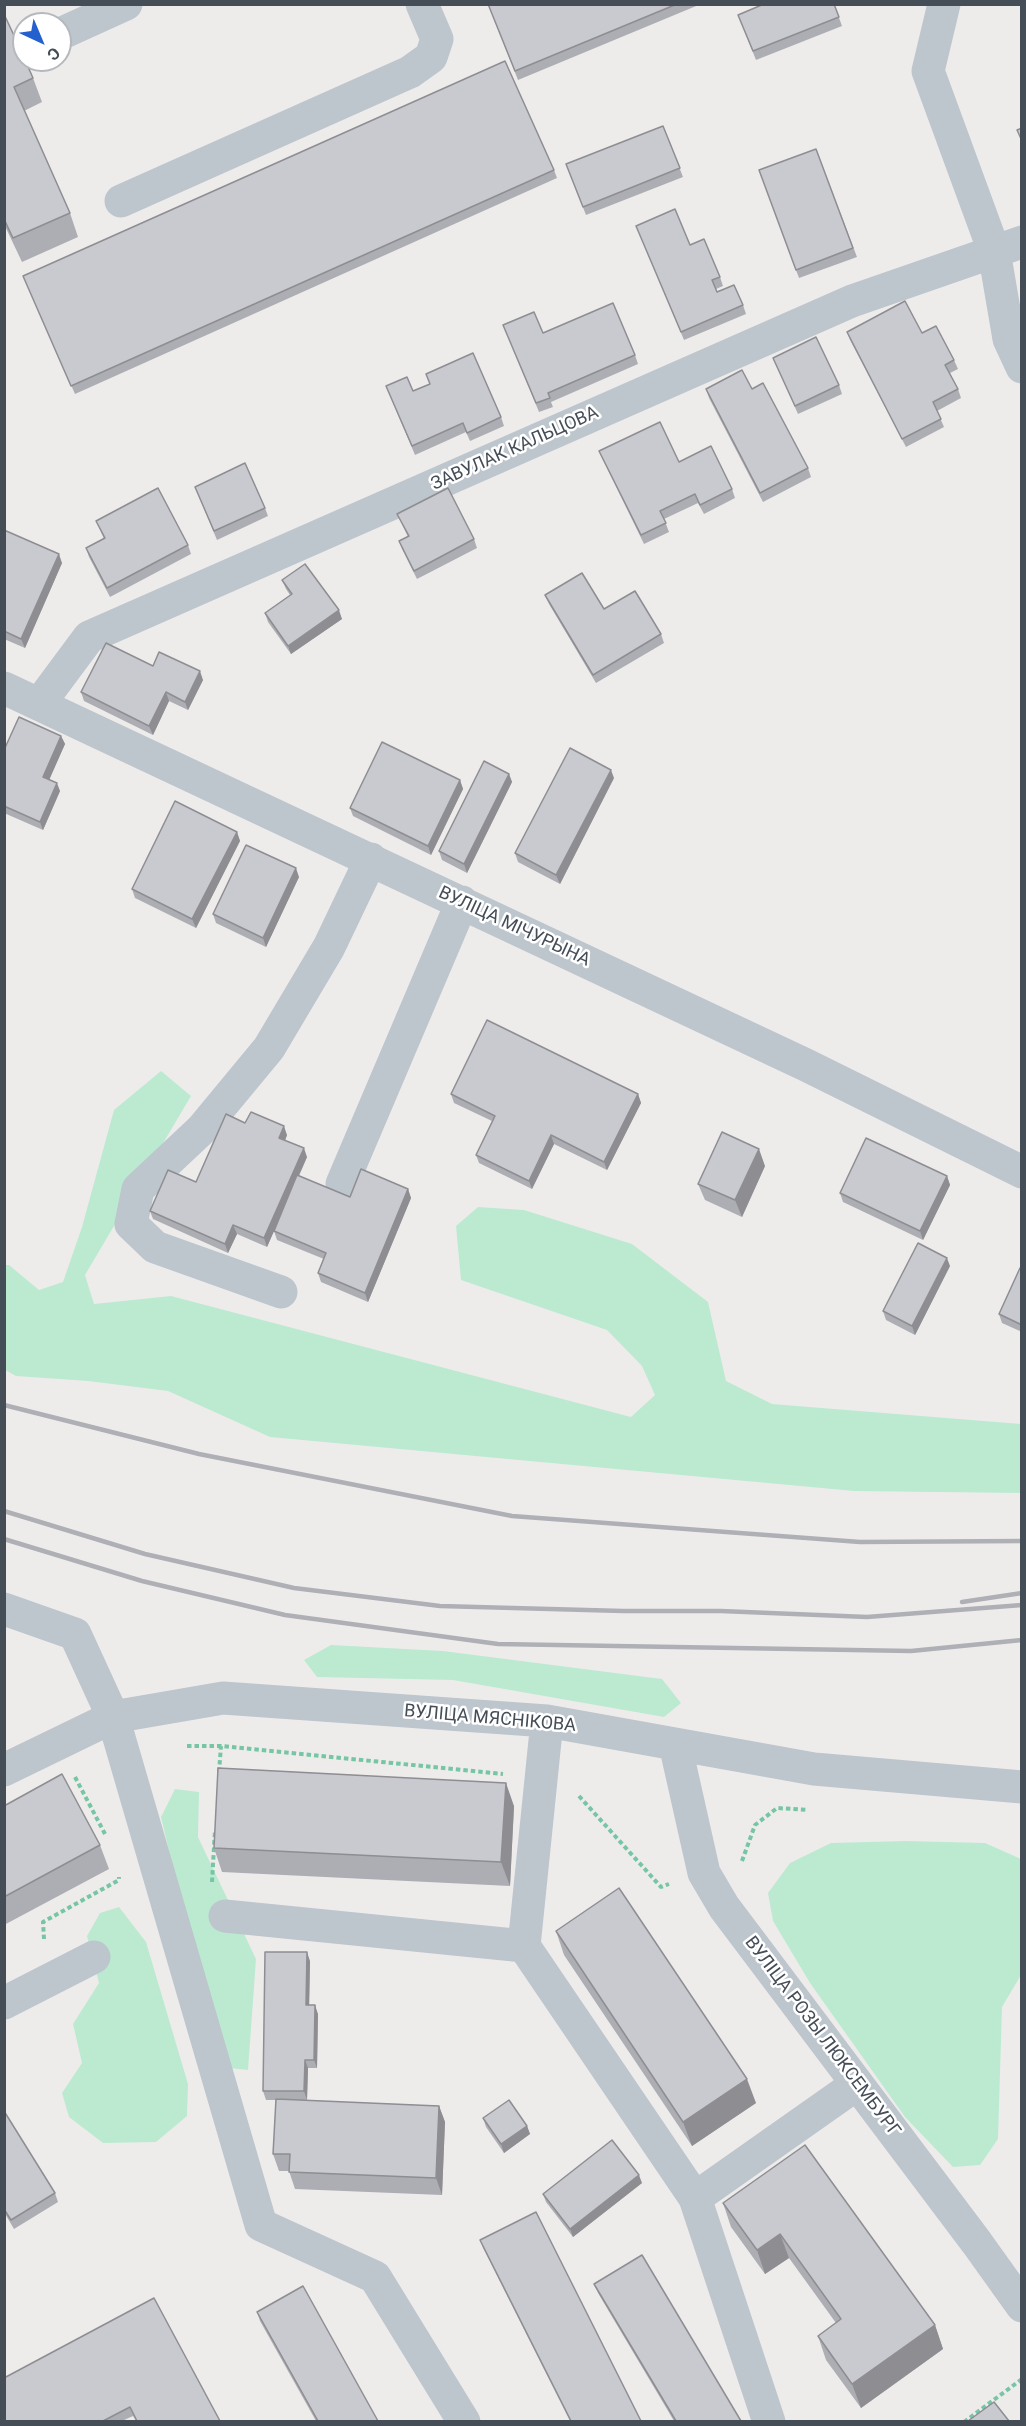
<!DOCTYPE html>
<html>
<head>
<meta charset="utf-8">
<style>
  body { margin:0 }
  #map { position:relative; width:1026px; height:2426px; overflow:hidden; background:#eeeceb; font-family:Roboto,sans-serif }
  canvas { display:block }
  .frame { position:absolute; inset:0; border:6px solid #454d57; pointer-events:none }
  .north { position:absolute; left:12px; top:12px; width:60px; height:60px; box-sizing:border-box; background:#fff; border:2px solid #b5b8bc; border-radius:50%; rotate:136deg; font-size:16px; font-weight:700; line-height:24px; text-align:center; color:#454d57 }
  .north::after { content:''; display:block; margin:auto; width:21px; height:27px; background:#2561ce; clip-path:polygon(50% 0,100% 100%,50% 72%,0 100%) }
</style>
</head>
<body>
<div id="map">
<canvas width="1026" height="2426"></canvas>
<div class="frame"></div>
<div class="north">С</div>
</div>
<script>
const ctx = document.querySelector('canvas').getContext('2d');
ctx.lineJoin = 'round';
function fillPath(path, color) {
  ctx.fillStyle = color;
  ctx.fill(path, 'evenodd');
}
function poly(rows) {
  const path = new Path2D();
  for (const r of rows) {
    path.moveTo(r[0], r[1]);
    for (let i = 2; i < r.length; i += 2) path.lineTo(r[i], r[i + 1]);
  }
  return path;
}
function stroke(path, color, width, dash) {
  ctx.strokeStyle = color;
  ctx.lineWidth = width;
  ctx.lineCap = dash ? 'butt' : 'round';
  ctx.setLineDash(dash || []);
  ctx.stroke(path);
}
function drawText(font, color, halo, rows, align = 'center') {
  ctx.font = font + ' Roboto,sans-serif';
  ctx.lineWidth = 5;
  ctx.setLineDash([]);
  ctx.textBaseline = 'middle';
  ctx.strokeStyle = halo;
  ctx.fillStyle = color;
  for (const [text, x, y, turn = 0] of rows) {
    ctx.save();
    ctx.translate(x, y);
    ctx.rotate((+turn || 0) * Math.PI / 180);
    ctx.textAlign = isNaN(turn) ? turn : align;
    if (halo) ctx.strokeText(text, 0, 0);
    ctx.fillText(text, 0, 0);
    ctx.restore();
  }
}
const green = poly([
  [161,1071,191,1096,85,1275,94,1304,171,1296,631,1417,655,1395,642,1366,607,1330,461,1280,456,1226,478,1207,524,1210,632,1244,708,1302,726,1381,772,1404,1021,1424,1021,1493,854,1491,270,1437,168,1391,88,1381,16,1376,5,1370,4,1265,9,1265,39,1290,63,1282,82,1227,114,1110],
  [331,1645,443,1651,662,1679,681,1703,664,1717,453,1680,317,1677,304,1660],
  [175,1789,199,1792,198,1837,256,1959,248,2070,220,2067,161,1817],
  [906,1841,985,1843,1021,1859,1021,1975,1002,2007,998,2139,980,2165,953,2167,905,2117,810,1983,773,1921,768,1893,790,1863,831,1843],
  [119,1907,146,1942,188,2084,187,2116,156,2142,103,2143,69,2117,62,2093,82,2063,73,2024,99,1983,87,1936,100,1913]
]);
const path = poly([
  [187,1746,221,1746,503,1774],
  [219,1772,221,1746],
  [75,1777,105,1834],
  [579,1796,661,1887,669,1884],
  [742,1861,755,1825,777,1808,808,1810],
  [212,1882,215,1830],
  [44,1939,43,1922,119,1880,119,1877],
  [964,2422,1022,2379]
]);
const minor = poly([
  [944,4,928,71,994,251,1009,339,1022,367],
  [60,34,126,4],
  [121,201,410,72,431,57,437,39,422,4],
  [4,688,806,1065,1022,1172],
  [40,703,89,637,852,301,1022,242],
  [342,1184,462,902],
  [281,1292,155,1247,131,1224,138,1189,202,1129,269,1048,329,947,371,859],
  [4,1609,75,1634,113,1717,261,2225,375,2277,464,2422],
  [547,1721,524,1946,695,2198,769,2422],
  [675,1744,704,1873,724,1907,977,2243,1022,2306],
  [4,1770,113,1717,223,1698,547,1721,814,1769,1022,1787],
  [225,1916,524,1946],
  [4,2003,94,1957],
  [695,2198,857,2084]
]);
const rail = poly([
  [4,1405,199,1454,512,1516,860,1542,1022,1541],
  [4,1511,145,1554,294,1588,440,1606,623,1611,721,1611,867,1617,1022,1605],
  [4,1539,142,1581,285,1615,498,1644,911,1651,1022,1640],
  [962,1602,1022,1593]
]);
const wall = poly([
  [488,4,701,4,518,80],
  [834,4,842,26,756,60,738,15],
  [4,14,33,78,42,102,24,111,70,213,78,237,22,262,4,224],
  [663,126,683,177,586,215,566,164],
  [816,149,857,257,799,278,759,170],
  [554,170,557,178,75,394,23,276],
  [636,226,690,245,720,277,723,286,716,289,717,292,743,305,746,314,684,340],
  [503,325,635,355,638,364,551,402,553,407,539,412],
  [847,332,922,333,954,360,958,369,950,373,958,389,961,398,937,411,944,427,906,447,850,340],
  [773,358,839,385,842,394,798,414],
  [426,374,501,417,504,426,470,441,466,432,415,455,386,386,413,391,430,384],
  [706,389,752,389,808,468,811,477,763,502,709,398],
  [599,451,679,462,732,489,735,498,704,514,698,503,664,519,669,532,644,544,603,460],
  [195,487,265,508,268,516,217,540],
  [397,514,474,539,477,548,417,579,402,549,399,541,408,537],
  [96,521,188,545,191,554,110,597,89,557,86,548,104,539],
  [4,530,62,563,25,648,4,639],
  [282,580,342,619,291,654,268,622,265,613,290,595,286,589],
  [545,595,661,634,664,643,596,683,549,604],
  [153,666,203,680,188,710,169,701,153,735,84,701,81,692],
  [61,736,65,744,49,779,60,791,43,830,4,813,4,750],
  [509,774,512,782,467,873,442,860,439,851],
  [614,778,560,884,518,862,515,853],
  [460,780,463,789,431,855,353,816,350,808],
  [237,832,240,841,196,928,135,898,132,889],
  [299,877,266,947,216,923,213,914],
  [451,1094,638,1094,641,1103,607,1170,554,1144,532,1189,479,1163,476,1155,492,1121,454,1103],
  [245,1123,287,1135,285,1140,307,1157,299,1176,350,1197,408,1189,411,1198,368,1302,321,1282,318,1273,324,1259,277,1240,274,1231,275,1228,267,1247,237,1234,228,1253,153,1219,150,1211,196,1182],
  [765,1166,742,1217,705,1200,698,1184],
  [947,1176,950,1185,923,1240,843,1202,840,1193],
  [950,1266,915,1335,886,1320,883,1311],
  [1022,1268,1022,1332,1002,1323,999,1314],
  [4,1806,100,1845,109,1869,4,1925],
  [514,1806,510,1886,222,1872,214,1848],
  [556,1931,756,2103,692,2146,564,1955],
  [310,1961,309,2005,318,2014,317,2068,308,2068,307,2100,291,2100,439,2106,445,2122,442,2195,295,2189,289,2171,279,2171,273,2154,276,2100,266,2100,263,2091],
  [4,2111,55,2193,58,2202,14,2229,4,2212],
  [483,2118,527,2126,530,2134,504,2153,486,2127],
  [805,2145,935,2325,943,2349,861,2408,826,2360,818,2336,836,2323,789,2258,765,2274,731,2227,723,2203],
  [642,2183,573,2237,546,2202,543,2194],
  [480,2240,641,2421,570,2421,483,2248],
  [594,2284,741,2421,674,2421,598,2293],
  [257,2312,378,2421,316,2421,260,2321],
  [4,2378,220,2421,136,2421,133,2416,122,2421,4,2421]
]);
const shadedWall = poly([
  [59,554,62,563,25,648,21,639],
  [339,610,342,619,291,654,288,646],
  [200,671,203,680,188,710,185,702],
  [166,692,169,701,153,735,149,726],
  [61,736,65,744,47,785,43,777],
  [611,770,614,778,560,884,556,875],
  [509,774,512,782,467,873,464,864],
  [460,780,463,789,431,855,428,846],
  [57,783,60,791,43,830,40,822],
  [237,832,240,841,196,928,192,919],
  [296,868,299,877,266,947,263,938],
  [638,1094,641,1103,607,1170,604,1162],
  [284,1126,287,1135,283,1146,279,1138],
  [551,1135,554,1144,532,1189,529,1181],
  [304,1148,307,1157,267,1247,264,1238],
  [759,1149,765,1166,742,1217,735,1200],
  [947,1176,950,1185,923,1240,920,1231],
  [408,1189,411,1198,368,1302,365,1293],
  [233,1225,237,1234,228,1253,225,1244],
  [947,1258,950,1266,915,1335,912,1326],
  [506,1783,514,1806,510,1886,501,1862],
  [307,1952,310,1961,309,2013,306,2005],
  [315,2005,318,2014,317,2068,314,2060],
  [305,2060,308,2068,307,2100,304,2091],
  [747,2079,756,2103,692,2146,683,2122],
  [439,2106,445,2122,442,2195,436,2178],
  [527,2126,530,2134,504,2153,501,2144],
  [639,2175,642,2183,573,2237,570,2229],
  [780,2234,789,2258,765,2274,757,2250],
  [935,2325,943,2349,861,2408,852,2384]
]);
const building = poly([
  [488,4,677,4,515,71,488,4],
  [764,4,834,4,839,17,753,51,738,15,764,4],
  [4,14,24,57,24,60,25,60,33,78,14,87,70,213,13,238,4,219,4,14],
  [505,61,554,170,71,386,23,276,505,61],
  [663,126,680,168,583,207,566,164,663,126],
  [1022,128,1022,141,1017,130,1022,128],
  [816,149,853,248,796,270,759,170,816,149],
  [675,209,690,245,704,239,720,277,712,280,717,292,734,285,743,305,681,332,636,226,675,209],
  [905,301,922,333,936,326,954,360,945,365,958,389,933,402,941,419,902,439,847,332,905,301],
  [613,303,635,355,548,393,550,398,536,403,503,325,534,312,543,333,613,303],
  [816,337,839,385,795,406,773,358,816,337],
  [473,353,501,417,467,433,463,423,412,446,386,386,407,377,413,391,430,384,426,374,473,353],
  [742,370,752,389,763,383,808,468,760,493,706,389,742,370],
  [660,422,679,462,711,446,732,489,700,505,695,494,660,511,666,523,641,535,599,451,660,422],
  [245,463,265,508,214,531,195,487,245,463],
  [158,488,188,545,107,588,86,548,105,538,96,521,158,488],
  [448,488,474,539,414,571,399,541,409,536,397,514,448,488],
  [4,530,59,554,21,639,4,631,4,530],
  [305,564,339,610,288,646,265,613,292,594,282,580,305,564],
  [582,573,604,609,635,591,661,634,593,675,545,595,582,573],
  [106,643,153,666,159,652,200,671,185,702,166,692,149,726,81,692,106,643],
  [19,717,61,736,43,777,57,783,40,822,4,806,4,750,19,717],
  [382,742,460,780,428,846,350,808,382,742],
  [570,748,611,770,556,875,515,853,570,748],
  [484,761,509,774,464,864,439,851,484,761],
  [175,801,237,832,192,919,132,889,175,801],
  [246,845,296,868,263,938,213,914,246,845],
  [487,1020,638,1094,604,1162,551,1135,529,1181,476,1155,495,1116,451,1094,487,1020],
  [251,1112,284,1126,279,1138,304,1148,264,1238,233,1225,225,1244,150,1211,168,1170,196,1182,226,1114,245,1123,251,1112],
  [722,1132,759,1149,735,1200,698,1184,722,1132],
  [866,1138,947,1176,920,1231,840,1193,866,1138],
  [361,1169,408,1189,365,1293,318,1273,326,1253,274,1231,297,1175,350,1197,361,1169],
  [918,1243,947,1258,912,1326,883,1311,918,1243],
  [1020,1268,1022,1268,1022,1325,999,1314,1020,1268],
  [218,1768,506,1783,501,1862,214,1848,218,1768],
  [62,1774,100,1845,4,1897,4,1806,62,1774],
  [619,1888,747,2079,683,2122,556,1931,619,1888],
  [265,1952,307,1952,306,2005,315,2005,314,2060,305,2060,304,2091,263,2091,265,1952],
  [276,2099,439,2106,436,2178,289,2172,290,2154,273,2154,276,2099],
  [509,2100,527,2126,501,2144,483,2118,509,2100],
  [4,2111,55,2193,11,2220,4,2209,4,2111],
  [612,2140,639,2175,570,2229,543,2194,612,2140],
  [805,2145,935,2325,852,2384,818,2336,841,2319,780,2234,757,2250,723,2203,805,2145],
  [536,2212,641,2421,571,2421,480,2240,536,2212],
  [642,2255,741,2421,676,2421,594,2284,642,2255],
  [303,2286,378,2421,318,2421,257,2312,303,2286],
  [154,2298,220,2421,137,2421,130,2407,103,2421,4,2421,4,2378,154,2298],
  [994,2402,1009,2421,968,2421,994,2402]
]);
const streetNames = [
  ["ЗАВУЛАК КАЛЬЦОВА",515,449,-24],
  ["ВУЛІЦА МІЧУРЫНА",514,927,25],
  ["ВУЛІЦА МЯСНІКОВА",490,1719,5],
  ["ВУЛІЦА РОЗЫ ЛЮКСЕМБУРГ",822,2037,53]
];
fillPath(green, '#bbead1');
stroke(path, '#76c5a5', 4, [4.5, 3]);
stroke(minor, '#bdc5cd', 33);
stroke(rail, '#aeb0b5', 4.5);
fillPath(wall, '#adaeb3');
fillPath(shadedWall, '#8d8d92');
fillPath(building, '#c9cad0');
stroke(building, '#8d8d92', 1.5);
drawText('18px', '#454d57', '#fff', streetNames);
</script>
</body>
</html>
